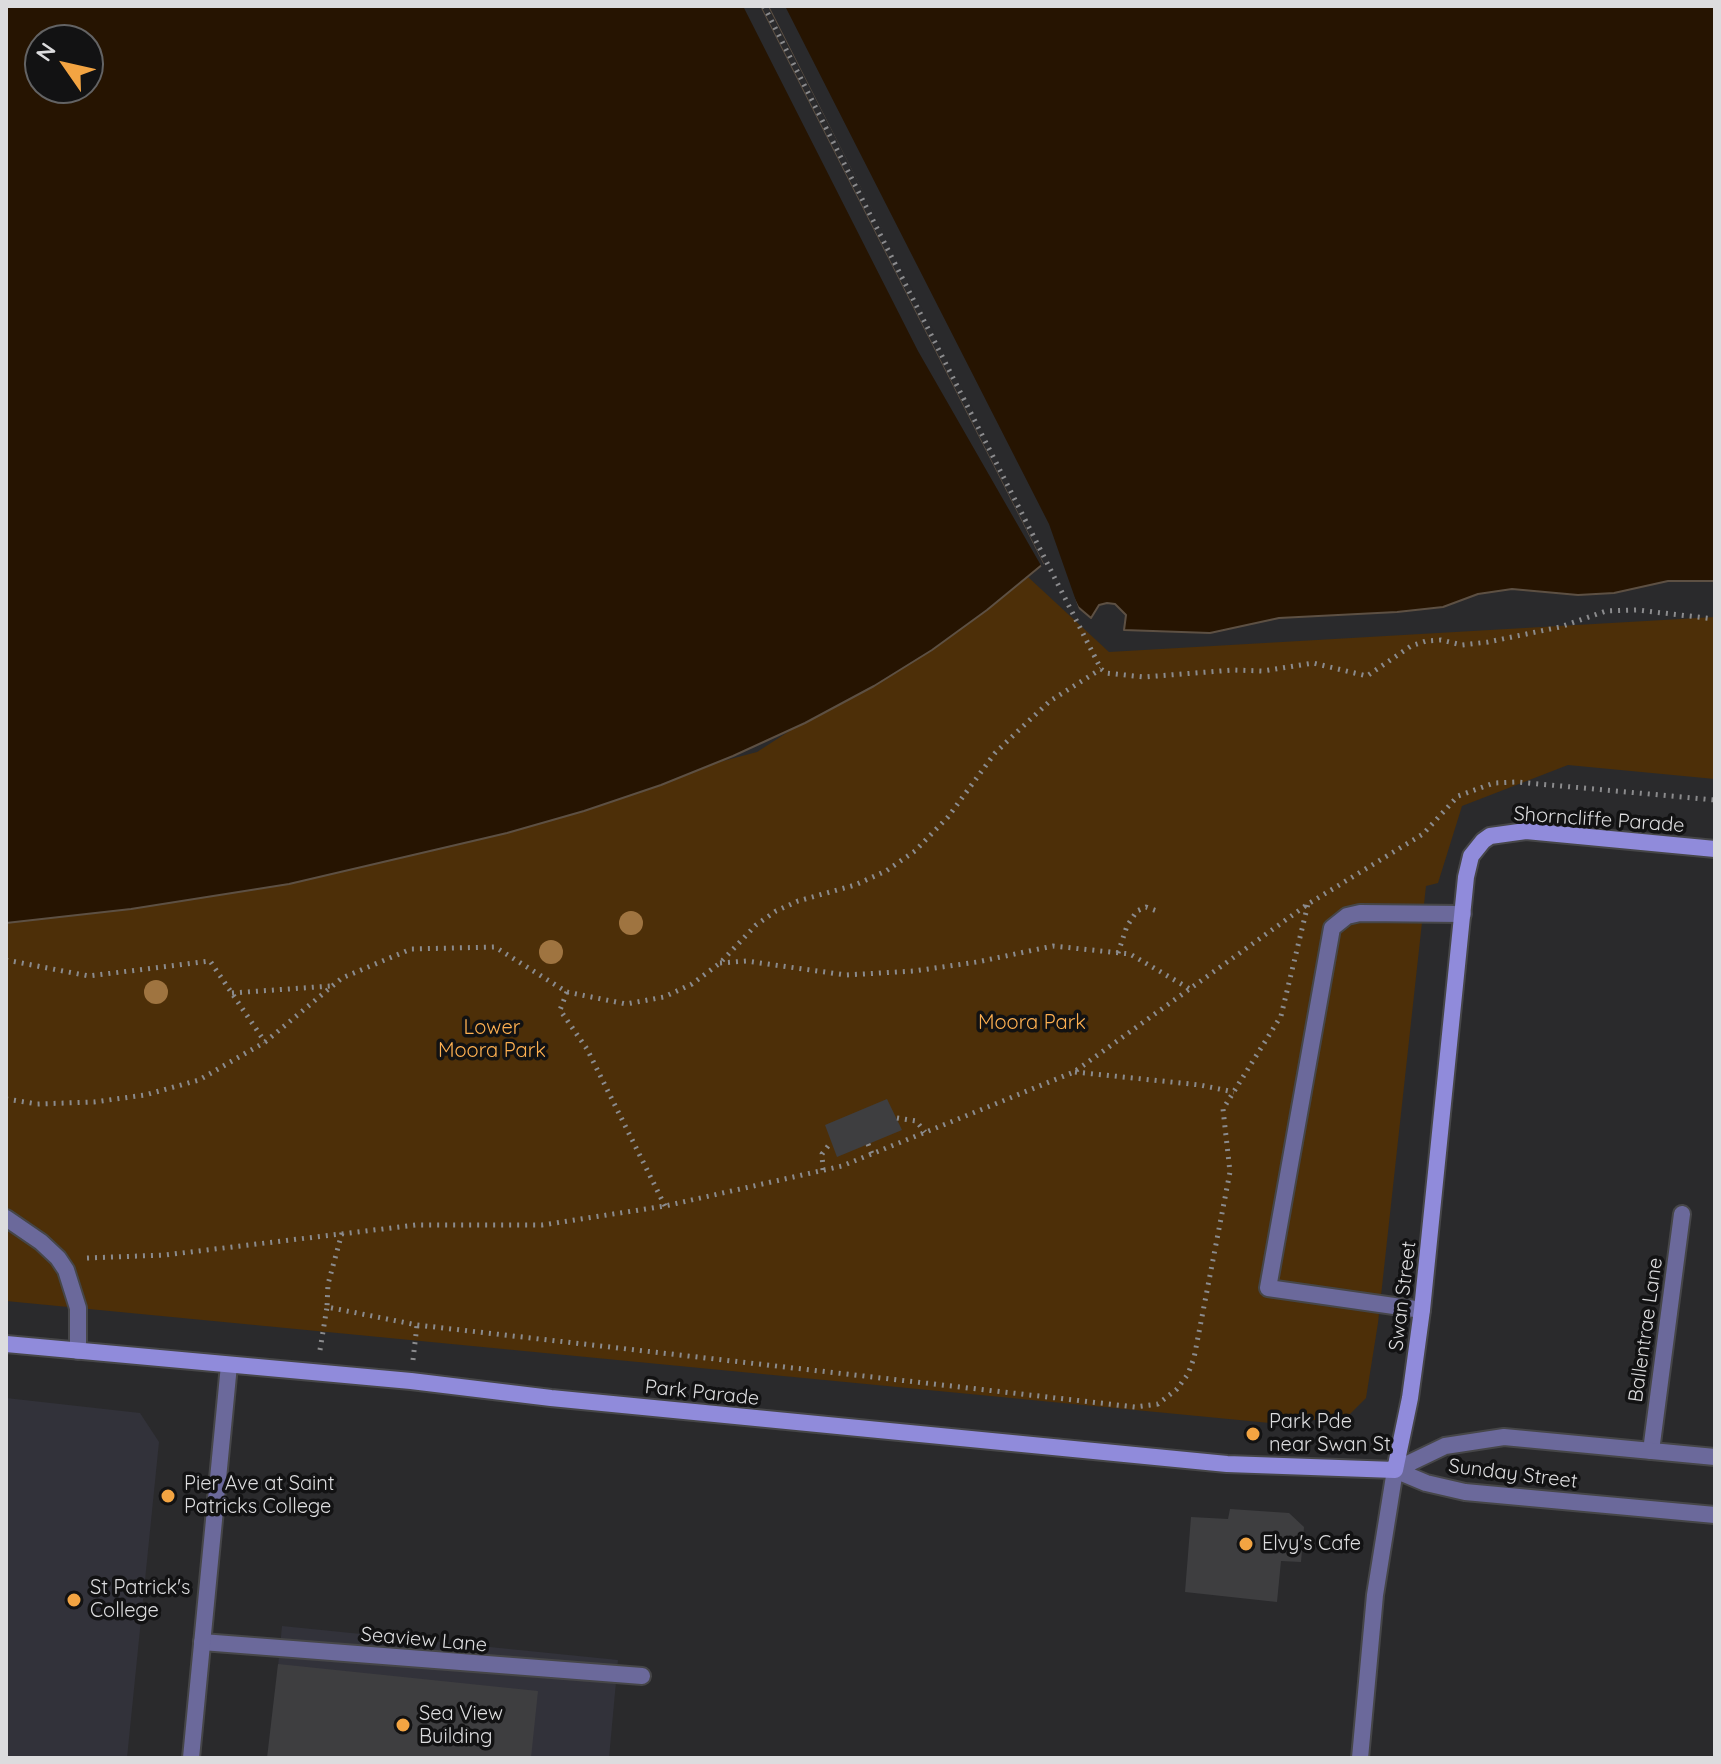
<!DOCTYPE html>
<html>
<head>
<meta charset="utf-8">
<style>
  body { margin:0 }
  #map { position:relative; width:1721px; height:1764px; overflow:hidden; background:#2a2a2c; font-family:Quicksand,sans-serif }
  canvas { display:block }
  .frame { position:absolute; inset:0; border:8px solid #dcdcde; pointer-events:none }
  .north { position:absolute; left:24px; top:24px; width:80px; height:80px; box-sizing:border-box; background:#121213; border:2px solid #636364; border-radius:50%; rotate:304deg; font-size:22px; font-weight:700; line-height:32px; text-align:center; color:#dcdcde }
  .north::after { content:''; display:block; margin:auto; width:28px; height:36px; background:#f3a442; clip-path:polygon(50% 0,100% 100%,50% 72%,0 100%) }
</style>
</head>
<body>
<div id="map">
<canvas width="1721" height="1764"></canvas>
<div class="frame"></div>
<div class="north">N</div>
</div>
<script>
const ctx = document.querySelector('canvas').getContext('2d');
ctx.lineJoin = 'round';
function fillPath(path, color) {
  ctx.fillStyle = color;
  ctx.fill(path, 'evenodd');
}
function poly(rows) {
  const path = new Path2D();
  for (const r of rows) {
    path.moveTo(r[0], r[1]);
    for (let i = 2; i < r.length; i += 2) path.lineTo(r[i], r[i + 1]);
  }
  return path;
}
function stroke(path, color, width, dash) {
  ctx.strokeStyle = color;
  ctx.lineWidth = width;
  ctx.lineCap = dash ? 'butt' : 'round';
  ctx.setLineDash(dash || []);
  ctx.stroke(path);
}
function drawText(font, color, halo, rows, align = 'center') {
  ctx.font = font + ' Quicksand,sans-serif';
  ctx.lineWidth = 7;
  ctx.setLineDash([]);
  ctx.textBaseline = 'middle';
  ctx.strokeStyle = halo;
  ctx.fillStyle = color;
  for (const [text, x, y, turn = 0] of rows) {
    ctx.save();
    ctx.translate(x, y);
    ctx.rotate((+turn || 0) * Math.PI / 180);
    ctx.textAlign = isNaN(turn) ? turn : align;
    if (halo) ctx.strokeText(text, 0, 0);
    ctx.fillText(text, 0, 0);
    ctx.restore();
  }
}
const built = poly([
  [6,1398,140,1413,159,1442,127,1758,6,1758],
  [282,1626,618,1660,609,1758,269,1758]
]);
const green = poly([
  [1028,577,1109,652,1715,617,1715,779,1568,765,1462,806,1438,883,1426,886,1378,1323,1366,1398,1350,1414,1329,1419,1270,1423,6,1301,6,902,391,849,757,752]
]);
const water = poly([
  [6,6,760,6,1043,564,987,610,932,650,874,686,805,723,733,756,661,785,584,811,507,833,289,884,131,909,6,923,6,6],
  [40,40,88,40,88,88,40,88,40,40],
  [769,6,1715,6,1715,581,1668,581,1614,593,1578,595,1512,589,1478,594,1443,607,1397,612,1279,618,1210,633,1124,630,1126,615,1115,604,1107,603,1099,605,1091,618,1078,607,769,6]
]);
const pier = poly([
  [743,6,760,6,1045,567,1043,569,918,351],
  [769,6,785,6,1049,524,1081,615,1075,610]
]);
const building = poly([
  [887,1099,902,1130,837,1157,825,1125],
  [1230,1509,1289,1513,1304,1527,1301,1562,1281,1561,1277,1602,1185,1592,1191,1517,1228,1519],
  [278,1664,538,1691,531,1758,267,1758]
]);
const path = poly([
  [764,6,1101,669,1106,673,1144,677,1233,670,1263,671,1313,663,1367,676,1411,646,1426,641,1441,640,1462,645,1488,642,1560,627,1606,611,1637,610,1715,619],
  [1118,953,1127,926,1137,911,1146,907,1157,911],
  [6,960,89,976,210,961,265,1042],
  [720,963,746,961,846,975,914,971,977,962,1053,946,1130,954,1190,989],
  [567,992,560,1010,587,1049,665,1206],
  [232,993,331,986],
  [1075,1072,1200,1085,1234,1092],
  [6,1099,37,1104,94,1102,145,1095,199,1080,265,1042,342,978,411,949,495,947,567,992,626,1004,664,997,692,984,720,963,756,925,776,911,798,901,855,885,886,871,915,851,948,817,995,753,1018,731,1050,701,1101,669],
  [897,1118,916,1121,925,1132],
  [868,1144,872,1154],
  [823,1170,822,1154,831,1142],
  [342,1233,328,1284,327,1307,417,1325,1135,1407,1158,1404,1177,1389,1188,1374,1194,1358,1230,1172,1223,1109,1281,1016,1308,904],
  [87,1258,165,1255,416,1225,542,1225,665,1206,842,1166,1074,1072,1308,904,1423,834,1458,796,1494,783,1517,782,1715,800],
  [320,1350,327,1307],
  [413,1360,417,1325]
]);
const lane = poly([
  [6,1218,41,1242,58,1258,66,1270,78,1308,78,1351],
  [1422,1310,1268,1288,1332,928,1347,916,1360,913,1463,914],
  [1651,1451,1682,1214],
  [202,1642,642,1676]
]);
const street = poly([
  [1395,1470,1445,1446,1504,1437,1715,1457],
  [1395,1470,1426,1483,1465,1492,1715,1515],
  [191,1758,229,1365],
  [1360,1758,1375,1595,1395,1470]
]);
const secondary = poly([
  [6,1344,411,1381,551,1398,1227,1464,1395,1470,1410,1398,1422,1310,1466,877,1471,856,1483,841,1490,836,1526,831,1715,849]
]);
const trees = [
  [631,923],
  [551,952],
  [156,992]
];
const markers = [
  [1253,1434,8,"#f3a442"],
  [168,1496,8,"#f3a442"],
  [1246,1544,8,"#f3a442"],
  [74,1600,8,"#f3a442"],
  [403,1725,8,"#f3a442"]
];
const streetNames = [
  ["Shorncliffe Parade",1599,820,4],
  ["Swan Street",1403,1296,-83],
  ["Ballentrae Lane",1646,1330,-82],
  ["Park Parade",702,1393,6],
  ["Sunday Street",1513,1474,7],
  ["Seaview Lane",424,1640,5]
];
const parkNames = [
  ["Moora Park",1032,1023],
  ["Lower",492,1028],
  ["Moora Park",492,1051]
];
const poiNames = [
  ["Park Pde",1269,1422],
  ["near Swan St",1269,1445],
  ["Pier Ave at Saint",184,1484],
  ["Patricks College",184,1507],
  ["Elvy's Cafe",1262,1544],
  ["St Patrick's",90,1588],
  ["College",90,1611],
  ["Sea View",419,1714],
  ["Building",419,1737]
];
fillPath(built, '#32323a');
fillPath(green, '#4d2f08');
fillPath(water, '#261401');
stroke(water, '#5d5043', 2);
fillPath(pier, '#2a2a2c');
fillPath(building, '#3e3e40');
stroke(lane, '#464648', 20);
stroke(street, '#464648', 20);
stroke(secondary, '#464648', 20);
stroke(path, '#8b8b8d', 5, [2, 6]);
stroke(lane, '#6b699b', 16);
stroke(street, '#6b699b', 16);
stroke(secondary, '#908bdb', 16);
ctx.fillStyle = '#9f7440';
for (const [x, y] of trees) {
  ctx.beginPath();
  ctx.arc(x, y, 12, 0, 2 * Math.PI);
  ctx.fill();
}
for (const [x, y, r, color] of markers) {
  const dot = new Path2D();
  dot.arc(x, y, r, 0, 2 * Math.PI);
  ctx.fillStyle = color;
  ctx.fill(dot);
  stroke(dot, '#121213', 3);
}
drawText('20px', '#dcdcde', '#121213', streetNames);
drawText('20px', '#feb051', '#121213', parkNames);
drawText('20px', '#dcdcde', '#121213', poiNames, 'left');
</script>
</body>
</html>
